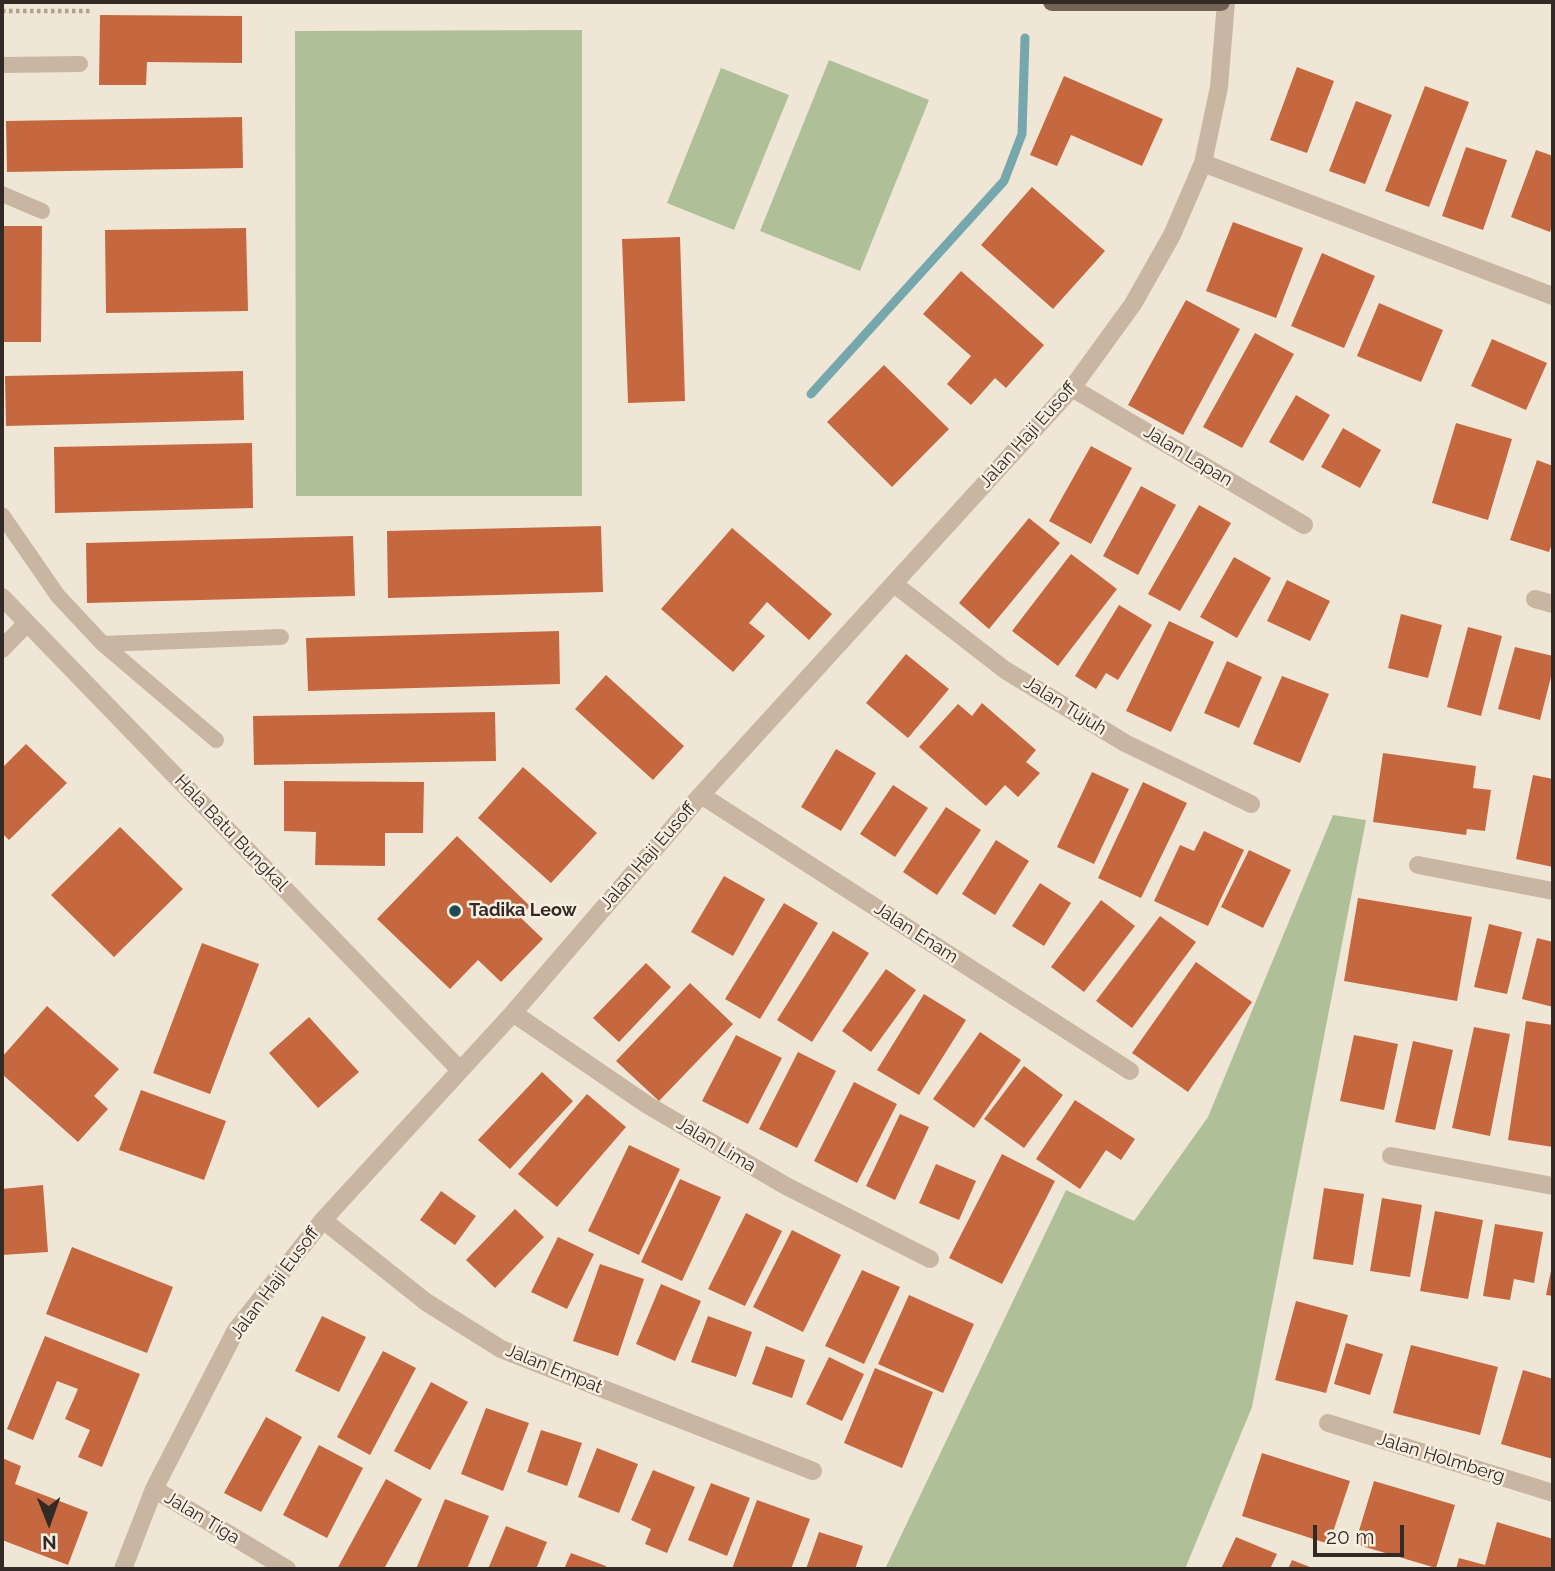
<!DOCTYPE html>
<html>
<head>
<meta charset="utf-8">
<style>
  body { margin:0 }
  #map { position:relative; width:1555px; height:1571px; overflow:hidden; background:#f0e6d6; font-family:Raleway,sans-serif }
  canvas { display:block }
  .frame { position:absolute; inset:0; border:4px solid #332a25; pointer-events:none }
  .north { position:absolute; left:14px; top:1487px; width:70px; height:70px; -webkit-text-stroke:5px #f8efe2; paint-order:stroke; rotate:179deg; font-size:19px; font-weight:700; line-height:28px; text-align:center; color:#332a25 }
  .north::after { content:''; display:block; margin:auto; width:24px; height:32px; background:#332a25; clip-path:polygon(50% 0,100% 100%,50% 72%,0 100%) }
  .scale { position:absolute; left:1313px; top:1525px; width:91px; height:32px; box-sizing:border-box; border:4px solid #332a25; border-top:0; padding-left:9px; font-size:21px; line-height:24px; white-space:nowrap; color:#332a25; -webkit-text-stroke:5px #f8efe2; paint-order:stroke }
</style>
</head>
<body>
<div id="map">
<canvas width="1555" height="1571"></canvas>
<div class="frame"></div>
<div class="north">N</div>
<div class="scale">20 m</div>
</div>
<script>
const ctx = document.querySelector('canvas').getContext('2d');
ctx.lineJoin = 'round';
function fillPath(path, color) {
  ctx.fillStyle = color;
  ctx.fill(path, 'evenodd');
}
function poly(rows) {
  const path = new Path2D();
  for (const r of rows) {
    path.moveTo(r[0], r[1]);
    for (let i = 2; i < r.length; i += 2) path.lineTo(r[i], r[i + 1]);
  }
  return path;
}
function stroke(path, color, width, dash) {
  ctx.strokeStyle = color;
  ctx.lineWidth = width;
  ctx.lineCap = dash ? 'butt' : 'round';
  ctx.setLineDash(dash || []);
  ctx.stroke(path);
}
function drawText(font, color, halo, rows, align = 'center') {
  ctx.font = font + ' Raleway,sans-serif';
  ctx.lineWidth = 5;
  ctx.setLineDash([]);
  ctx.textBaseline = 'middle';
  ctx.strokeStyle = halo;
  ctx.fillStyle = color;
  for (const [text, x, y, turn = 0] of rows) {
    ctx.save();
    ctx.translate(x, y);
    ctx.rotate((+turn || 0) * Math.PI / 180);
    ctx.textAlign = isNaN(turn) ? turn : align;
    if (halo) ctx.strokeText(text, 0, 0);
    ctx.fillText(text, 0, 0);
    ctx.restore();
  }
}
const green = poly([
  [582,30,582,496,296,496,295,31],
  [829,60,929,100,860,271,760,231],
  [721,68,789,95,734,230,667,203],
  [1333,815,1366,820,1252,1407,1185,1569,885,1569,1066,1190,1134,1221,1208,1117]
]);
const stream = poly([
  [811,394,1004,181,1022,134,1025,38]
]);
const building = poly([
  [100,15,242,16,242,63,147,62,146,85,99,85],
  [1297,67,1334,81,1307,153,1270,140],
  [1064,76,1163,119,1142,166,1071,135,1057,166,1030,155],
  [1425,86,1469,102,1429,207,1385,191],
  [1356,101,1392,115,1365,184,1329,171],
  [242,117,243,168,7,172,6,121],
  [1466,147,1507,160,1483,230,1442,216],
  [1536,150,1553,156,1553,223,1550,232,1511,217],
  [1032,187,1105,251,1053,309,981,245],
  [1233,222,1303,248,1276,318,1206,291],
  [2,226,42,226,41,342,2,342],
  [246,228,248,311,106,313,105,230],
  [680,237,685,401,628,403,622,239],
  [1322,253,1375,276,1344,348,1291,326],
  [961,271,1044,345,1006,388,995,378,971,405,947,384,971,356,923,314],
  [1186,300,1240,329,1183,435,1128,405],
  [1379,303,1443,330,1421,382,1357,356],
  [1255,333,1294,354,1242,448,1203,427],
  [1492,339,1547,363,1526,410,1471,386],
  [884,365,949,429,892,487,827,422],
  [243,371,244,420,6,426,5,376],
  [1296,395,1330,415,1303,461,1269,442],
  [1456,423,1512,439,1488,520,1432,503],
  [1343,428,1381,450,1360,488,1321,467],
  [252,443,253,508,55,513,54,447],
  [1091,446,1132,468,1091,544,1049,521],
  [1537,460,1553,466,1553,541,1549,552,1510,540],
  [1141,486,1176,505,1138,575,1103,556],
  [1199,505,1231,523,1180,611,1148,594],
  [1029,518,1060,543,989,629,959,603],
  [601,526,603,592,388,598,387,531],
  [732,528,832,614,809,640,767,602,749,623,765,636,733,672,661,609],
  [353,536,355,596,87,603,86,543],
  [1071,554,1117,589,1058,666,1012,631],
  [1234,557,1271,578,1237,638,1200,617],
  [1287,580,1330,601,1310,641,1267,621],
  [1119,605,1152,625,1118,680,1106,673,1096,689,1075,676],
  [1401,614,1442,625,1428,678,1388,668],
  [1169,621,1214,642,1171,732,1126,711],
  [1468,627,1502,636,1481,716,1447,707],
  [559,631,560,684,308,691,306,638],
  [1515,647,1553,656,1553,669,1540,720,1498,709],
  [906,654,949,689,908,738,866,703],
  [1227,661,1262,677,1239,728,1204,713],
  [606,675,684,746,653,780,575,709],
  [1282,676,1329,694,1300,763,1253,744],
  [982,703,1036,750,1026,762,1040,773,1018,797,1005,785,986,806,919,747,958,704,972,716],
  [495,712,496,761,254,765,253,716],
  [26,744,67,783,9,840,2,833,2,768],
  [836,749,876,773,841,831,801,807],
  [1383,753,1476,766,1473,788,1491,790,1485,831,1467,829,1466,835,1373,822],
  [523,767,597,833,551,883,478,818],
  [1092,772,1129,789,1094,864,1057,847],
  [1533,775,1553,779,1553,867,1516,859],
  [284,781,424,782,423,833,385,833,385,866,315,865,316,832,284,831],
  [1143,782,1187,803,1141,898,1098,878],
  [893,785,928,808,895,857,860,834],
  [946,807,981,830,937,895,903,872],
  [120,827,183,889,114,957,51,895],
  [1204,831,1244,850,1208,926,1154,901,1180,845,1194,851],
  [457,836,530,906,520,917,543,939,501,982,478,960,450,989,377,919],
  [996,840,1029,861,995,915,962,894],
  [1249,850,1291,870,1263,928,1221,907],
  [724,876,765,899,733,956,691,932],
  [1040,883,1071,903,1044,946,1012,926],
  [1358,898,1472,917,1457,1001,1344,981],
  [1101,900,1135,926,1084,992,1051,967],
  [784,903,818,923,760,1019,725,999],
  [1160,916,1196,942,1132,1028,1096,1001],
  [1489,924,1522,932,1507,994,1474,987],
  [833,931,869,953,812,1042,777,1020],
  [1537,938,1553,942,1553,1007,1522,999],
  [202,943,259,964,210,1094,153,1073],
  [1196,962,1252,1002,1188,1092,1132,1053],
  [646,963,671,987,619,1042,593,1018],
  [886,969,916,990,871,1052,842,1031],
  [690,983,733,1024,659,1101,616,1061],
  [924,994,966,1020,919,1095,877,1070],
  [47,1006,119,1069,94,1096,108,1109,78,1142,2,1074,2,1057],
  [309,1017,359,1072,318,1108,269,1053],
  [1526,1021,1553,1025,1553,1147,1508,1140],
  [1474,1027,1510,1034,1490,1136,1452,1128],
  [980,1032,1021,1060,974,1128,933,1099],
  [736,1035,782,1058,748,1124,702,1101],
  [1354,1035,1398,1044,1384,1110,1340,1101],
  [1413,1041,1453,1050,1435,1130,1395,1122],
  [798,1052,836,1071,797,1148,759,1129],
  [1024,1066,1063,1095,1024,1148,984,1119],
  [542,1072,573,1101,510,1169,478,1140],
  [854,1082,897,1104,857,1183,814,1161],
  [141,1090,226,1121,204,1180,119,1150],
  [587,1094,626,1127,557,1207,518,1174],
  [1075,1100,1135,1139,1121,1160,1106,1150,1080,1189,1036,1159],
  [900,1114,929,1127,895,1200,866,1186],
  [629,1145,680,1169,639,1255,588,1231],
  [1002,1154,1055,1181,1002,1284,949,1258],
  [936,1164,976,1181,959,1220,919,1203],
  [680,1179,721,1197,682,1281,641,1262],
  [43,1185,48,1252,2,1255,2,1189],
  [1324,1188,1364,1194,1353,1265,1313,1259],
  [441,1191,476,1216,455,1245,420,1220],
  [1382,1198,1422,1205,1410,1277,1370,1271],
  [515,1209,544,1237,495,1288,466,1260],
  [1435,1211,1483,1220,1468,1299,1420,1291],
  [746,1213,782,1231,745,1306,708,1289],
  [1495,1224,1543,1232,1534,1283,1514,1279,1510,1300,1483,1296],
  [792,1230,841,1255,803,1332,753,1307],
  [558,1237,594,1254,567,1309,531,1292],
  [72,1247,173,1287,147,1353,46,1314],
  [600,1264,644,1279,618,1356,573,1341],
  [1552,1266,1553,1266,1553,1296,1546,1295],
  [862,1270,900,1287,864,1364,825,1346],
  [661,1284,701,1301,675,1361,636,1344],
  [909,1295,974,1324,943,1393,878,1364],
  [1296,1301,1348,1315,1326,1393,1275,1380],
  [322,1316,366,1337,339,1392,295,1371],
  [708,1316,752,1332,736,1377,691,1362],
  [45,1336,140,1374,102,1467,78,1457,90,1430,65,1419,78,1389,57,1381,33,1440,7,1429],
  [1346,1343,1383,1354,1370,1395,1334,1384],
  [1411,1345,1498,1367,1480,1435,1393,1413],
  [766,1346,805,1360,792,1398,752,1384],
  [383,1351,416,1368,370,1455,337,1437],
  [829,1357,864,1374,842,1421,806,1404],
  [875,1368,933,1392,902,1468,844,1443],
  [1523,1370,1553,1379,1553,1459,1501,1444],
  [431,1382,468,1402,430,1470,394,1451],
  [486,1408,529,1423,503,1491,461,1474],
  [266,1417,302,1437,261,1512,224,1493],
  [541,1430,582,1443,567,1486,527,1472],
  [319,1445,363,1468,327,1538,283,1515],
  [597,1448,638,1464,619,1513,578,1497],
  [1262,1453,1350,1481,1329,1544,1242,1516],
  [2,1458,21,1466,15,1484,88,1512,68,1565,2,1540],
  [653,1470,695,1487,667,1553,645,1544,651,1529,631,1520],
  [386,1479,422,1499,384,1569,337,1569],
  [1374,1481,1455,1505,1436,1568,1355,1544],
  [711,1483,750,1498,727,1556,688,1540],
  [445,1499,489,1516,467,1569,416,1569],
  [757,1500,810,1519,791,1569,732,1569],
  [1497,1522,1553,1539,1553,1569,1456,1569,1459,1558,1485,1565],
  [506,1526,547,1542,536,1569,488,1569],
  [819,1532,863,1546,855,1569,806,1569],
  [1236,1537,1277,1554,1270,1569,1221,1569],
  [571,1553,606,1566,605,1569,564,1569],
  [1292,1560,1315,1569,1288,1569]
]);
const path = poly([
  [2,11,93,11]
]);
const lane = poly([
  [2,65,80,64],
  [2,194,42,211],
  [2,515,58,596,103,644,216,740],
  [103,644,281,637]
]);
const street = poly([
  [1203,163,1553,296],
  [1072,388,1304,525],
  [894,584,1005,670,1125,743,1251,804],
  [2,597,460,1070],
  [1535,599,1553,604],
  [2,649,27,623],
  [701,795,1130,1071],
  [1418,865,1553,891],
  [513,1013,646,1104,786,1186,930,1259],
  [1391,1156,1553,1186],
  [323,1220,426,1302,501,1349,813,1471],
  [1328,1423,1553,1493],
  [154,1489,287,1569],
  [123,1569,154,1489,236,1330,323,1220,513,1013,701,795,1072,388,1133,304,1172,235,1203,163,1219,87,1226,2]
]);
const primary = poly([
  [1052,2,1221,2]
]);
const markers = [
  [455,911,7,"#1b4c53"]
];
const streetNames = [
  ["Jalan Haji Eusoff",1028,435,-48],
  ["Jalan Lapan",1188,456,31],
  ["Jalan Tujuh",1065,706,32],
  ["Hala Batu Bungkal",231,833,46],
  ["Jalan Haji Eusoff",648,856,-49],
  ["Jalan Enam",916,933,33],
  ["Jalan Lima",716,1145,31],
  ["Jalan Haji Eusoff",275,1283,-53],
  ["Jalan Empat",554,1369,22],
  ["Jalan Holmberg",1441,1458,17],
  ["Jalan Tiga",202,1518,31]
];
const poiNames = [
  ["Tadika Leow",469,911]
];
fillPath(green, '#afbf97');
stroke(stream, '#76a7ad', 9);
fillPath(building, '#c5683f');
stroke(path, '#b3a08d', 4.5, [3.5, 3.5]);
stroke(lane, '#c8b6a3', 16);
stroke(street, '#c8b6a3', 18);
stroke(primary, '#756256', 18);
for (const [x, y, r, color] of markers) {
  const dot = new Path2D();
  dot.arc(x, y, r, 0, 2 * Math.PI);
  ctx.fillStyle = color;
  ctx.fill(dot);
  stroke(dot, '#f8efe2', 2.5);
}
drawText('18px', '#332a25', '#f8efe2', streetNames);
drawText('bold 18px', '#332a25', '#f8efe2', poiNames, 'left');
</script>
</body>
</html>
